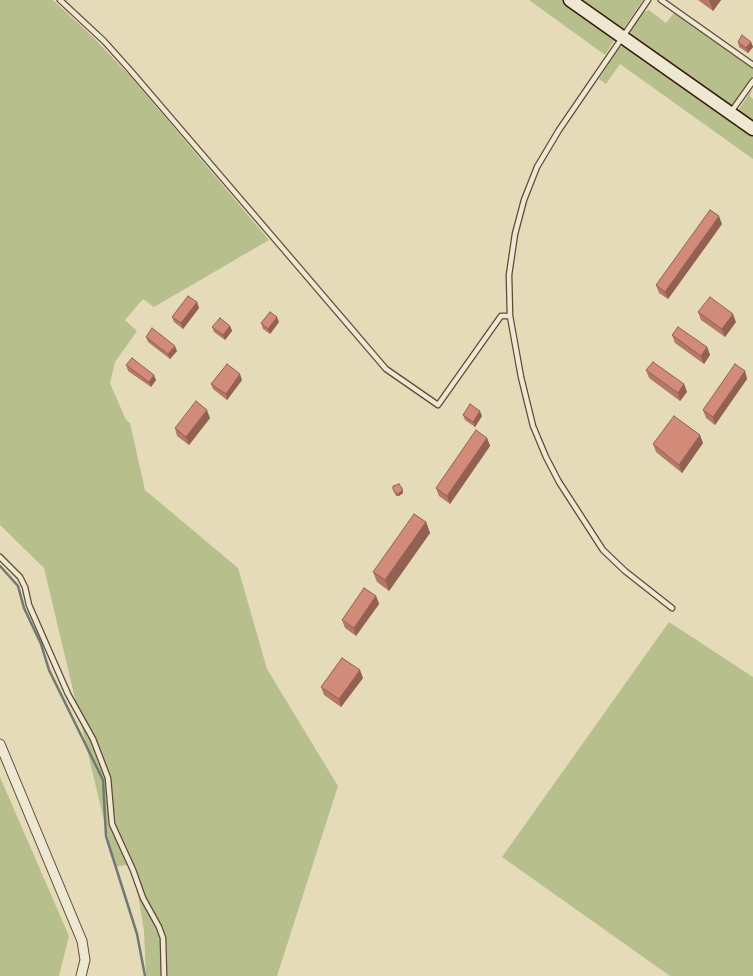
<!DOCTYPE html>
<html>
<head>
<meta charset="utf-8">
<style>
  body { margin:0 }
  canvas { display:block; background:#e5dbb9 }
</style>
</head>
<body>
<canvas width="753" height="976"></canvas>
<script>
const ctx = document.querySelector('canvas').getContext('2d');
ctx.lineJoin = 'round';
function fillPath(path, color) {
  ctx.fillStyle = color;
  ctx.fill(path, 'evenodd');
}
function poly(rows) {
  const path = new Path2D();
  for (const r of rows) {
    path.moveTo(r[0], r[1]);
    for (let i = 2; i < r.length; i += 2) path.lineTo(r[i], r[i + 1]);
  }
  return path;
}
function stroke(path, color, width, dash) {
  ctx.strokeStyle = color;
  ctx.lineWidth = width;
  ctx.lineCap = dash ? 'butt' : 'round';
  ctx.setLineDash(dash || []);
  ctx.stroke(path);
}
const green = poly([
  [0,0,53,0,93,37,131,77,269,240,154,307,143,299,125,320,137,331,115,362,110,383,126,420,130,423,145,490,238,568,267,669,338,786,277,976,146,976,144,931,133,864,115,867,44,568,0,525],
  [529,0,565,0,614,36,615,39,605,55],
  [578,0,643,0,624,28,620,29],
  [649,10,666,23,674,13,753,68,753,76,732,105,729,106,631,38,630,31,644,12],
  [625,44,753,133,753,159,620,64,606,84,599,79,619,48],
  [753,87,750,96,753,99,753,124,738,111],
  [669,622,753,677,753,976,670,976,502,857],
  [0,777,69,936,59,976,0,976]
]);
const stream = poly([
  [0,566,18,586,24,608,41,644,49,670,103,780,106,836,137,934,145,976]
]);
const lane = poly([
  [60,0,104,41,130,70,386,369,438,405,501,316,510,316],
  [648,0,559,130,537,167,524,200,515,234,509,275,510,316,521,377,533,426,546,457,559,482,603,550,625,571,672,608],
  [661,0,753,65],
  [731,112,753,81],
  [0,557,20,577,25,587,29,605,68,694,93,739,108,778,112,824,133,870,143,898,159,927,163,938,164,976]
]);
const street = poly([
  [0,744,82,941,85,960,81,976]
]);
const secondary = poly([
  [570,0,753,129]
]);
const wall = poly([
  [698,0,721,0,713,11],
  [738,42,751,42,753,47,748,53,739,47],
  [722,224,668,299,659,293,656,285],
  [197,302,199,308,183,329,174,322,172,317],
  [698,312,736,322,725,337,701,320],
  [279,322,270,334,263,329,261,323],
  [230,326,232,331,225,340,214,332,212,327],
  [672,335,707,347,710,355,704,364,675,343],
  [146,337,177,351,170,359,148,342],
  [126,365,156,380,151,387,128,371],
  [646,370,684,384,687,392,680,401,649,378],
  [745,371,747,379,715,425,706,418,703,410],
  [242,380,227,400,213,389,211,384],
  [463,415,482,416,475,427,465,420],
  [210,418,189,445,177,436,175,428],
  [487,438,490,446,450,504,439,496,436,488],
  [703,443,682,473,656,452,653,444],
  [402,488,403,493,399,496,396,496,393,489],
  [426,522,430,533,389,591,377,582,373,572],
  [376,596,379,604,356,636,345,628,342,620],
  [363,678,341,707,324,695,321,687]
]);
const shadedWall = poly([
  [709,0,721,0,713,11],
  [751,42,753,47,748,53,746,48],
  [719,216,722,224,668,299,665,292],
  [197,302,199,308,183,329,181,323],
  [733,314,736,322,725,337,722,329],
  [277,317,279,322,270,334,268,329],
  [230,326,232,331,225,340,223,335],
  [175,346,177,351,170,359,168,354],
  [707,347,710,355,704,364,701,356],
  [745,371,747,379,715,425,713,417],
  [240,374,242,380,227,400,226,394],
  [154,375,156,380,151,387,149,382],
  [684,384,687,392,680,401,678,393],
  [207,410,210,418,189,445,186,437],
  [480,411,482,416,475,427,473,422],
  [700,435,703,443,682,473,679,465],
  [487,438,490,446,450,504,447,496],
  [402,488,403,493,399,496,398,494],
  [426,522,430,533,389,591,385,580],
  [376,596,379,604,356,636,354,628],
  [360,670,363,678,341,707,339,699]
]);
const building = poly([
  [742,35,751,42,746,48,738,42,742,35],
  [710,210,719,216,665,292,656,285,710,210],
  [188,296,197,302,181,323,172,317,188,296],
  [710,297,733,314,722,329,698,312,710,297],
  [270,312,277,317,268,329,261,323,270,312],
  [220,318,230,326,223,335,212,327,220,318],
  [678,327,707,347,701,356,672,335,678,327],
  [152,328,175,346,168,354,146,337,152,328],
  [132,358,154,375,149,382,126,365,132,358],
  [653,362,684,384,678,393,646,370,653,362],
  [227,364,240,374,226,394,211,384,227,364],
  [735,364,745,371,713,417,703,410,735,364],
  [196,401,207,410,186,437,175,428,196,401],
  [470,404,480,411,473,422,463,415,470,404],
  [674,416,700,435,679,465,653,444,674,416],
  [476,430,487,438,447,496,436,488,476,430],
  [399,484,402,488,402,491,398,494,395,493,393,489,393,486,399,484],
  [414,514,426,522,385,580,373,572,414,514],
  [364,588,376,596,354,628,342,620,364,588],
  [342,658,360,670,339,699,321,687,342,658]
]);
fillPath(green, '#b7bf8d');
stroke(stream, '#727973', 2.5);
stroke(lane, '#614a35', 7);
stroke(street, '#614a35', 11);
stroke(secondary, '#351a09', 15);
stroke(lane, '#eee8d2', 4.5);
stroke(street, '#eee8d2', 9);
stroke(secondary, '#eee8d2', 12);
fillPath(wall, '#b47867');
fillPath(shadedWall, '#926154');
fillPath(building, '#d18b78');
stroke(building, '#926154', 1);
</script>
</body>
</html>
